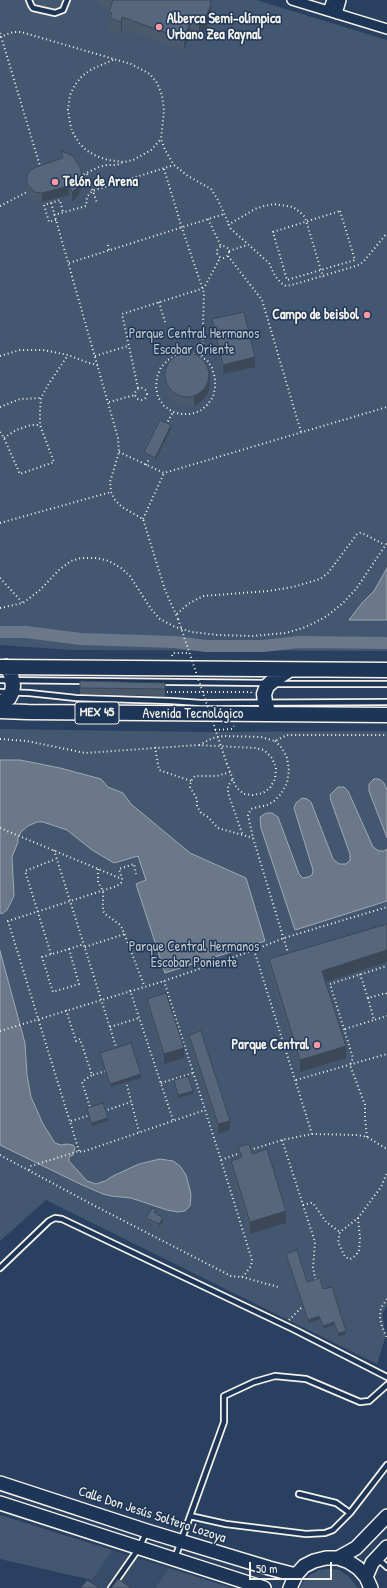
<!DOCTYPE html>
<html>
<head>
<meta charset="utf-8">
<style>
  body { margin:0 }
  #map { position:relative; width:387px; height:1588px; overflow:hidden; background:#2a4060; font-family:"Patrick Hand",sans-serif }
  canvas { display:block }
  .scale { position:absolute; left:249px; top:1562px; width:83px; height:18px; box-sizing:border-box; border:2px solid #f4f1e8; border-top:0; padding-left:5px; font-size:12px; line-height:14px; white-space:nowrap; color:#f4f1e8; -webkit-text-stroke:3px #1d3557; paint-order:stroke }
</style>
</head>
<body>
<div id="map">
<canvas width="387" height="1588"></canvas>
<div class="scale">50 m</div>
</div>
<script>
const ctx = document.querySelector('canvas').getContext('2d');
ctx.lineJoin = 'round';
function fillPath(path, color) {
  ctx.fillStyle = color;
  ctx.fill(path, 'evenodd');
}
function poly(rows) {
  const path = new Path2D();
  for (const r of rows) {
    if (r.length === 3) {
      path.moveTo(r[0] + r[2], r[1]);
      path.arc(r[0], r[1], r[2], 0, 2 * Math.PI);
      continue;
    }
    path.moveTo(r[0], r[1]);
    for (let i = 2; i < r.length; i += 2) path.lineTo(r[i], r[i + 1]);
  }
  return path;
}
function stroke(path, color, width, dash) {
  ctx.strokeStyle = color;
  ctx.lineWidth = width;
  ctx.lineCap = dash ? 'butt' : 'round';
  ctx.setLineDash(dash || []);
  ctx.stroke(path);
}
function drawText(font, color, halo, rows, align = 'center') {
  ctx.font = font + ' "Patrick Hand",sans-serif';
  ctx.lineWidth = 3;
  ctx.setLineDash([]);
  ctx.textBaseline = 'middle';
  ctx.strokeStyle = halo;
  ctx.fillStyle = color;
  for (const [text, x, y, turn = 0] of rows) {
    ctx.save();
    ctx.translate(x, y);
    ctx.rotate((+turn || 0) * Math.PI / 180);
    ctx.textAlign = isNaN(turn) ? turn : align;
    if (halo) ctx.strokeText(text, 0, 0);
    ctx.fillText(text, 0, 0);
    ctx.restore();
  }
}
const built = poly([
  [112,1550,169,1568,155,1588,86,1588]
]);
const green = poly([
  [0,0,256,0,387,40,387,651,72,650,0,645],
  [0,729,204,732,387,731,387,1306,382,1314,386,1335,377,1364,46,1200,0,1241],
  [0,1515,112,1550,92,1580,0,1559],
  [169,1568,232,1588,155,1588],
  [329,1569,339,1570,348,1576,358,1588,300,1588,303,1582,310,1575,319,1570]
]);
const water = poly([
  [387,568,387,620,349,620,362,603,374,591,387,568],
  [0,760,20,760,60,768,101,779,108,787,123,793,131,804,190,853,246,878,265,941,165,973,136,884,146,880,138,856,114,863,92,850,67,830,43,822,37,822,28,826,21,832,18,838,18,842,12,857,14,896,7,910,2,914,0,913,0,760],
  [374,779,379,779,384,783,387,790,387,838,369,791,369,784,374,779],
  [338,787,344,787,348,791,373,847,379,851,384,851,387,849,387,901,295,930,261,828,260,817,266,813,272,813,278,817,299,874,303,878,308,877,312,875,313,870,294,808,296,803,302,798,307,799,311,802,333,859,339,864,346,864,350,860,350,854,331,801,330,795,338,787],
  [0,951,25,1043,27,1075,31,1097,43,1124,55,1143,61,1145,67,1144,73,1145,75,1148,73,1155,69,1157,69,1161,87,1181,96,1184,105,1181,113,1176,139,1164,160,1159,173,1161,180,1166,186,1175,191,1194,190,1206,185,1211,178,1212,167,1210,131,1198,111,1196,103,1194,80,1184,0,1145,0,951]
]);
const canal = poly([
  [0,632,26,632,81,639,175,642,206,646,263,646,299,642,387,643]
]);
const path = poly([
  [0,33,40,166],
  [0,37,13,32,21,32,131,64,150,74,157,83,162,95,164,110,161,139,165,150,174,165,188,176,211,189,218,200,231,229,269,263,275,276,281,283,286,286,292,285,359,265,364,261,387,233],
  [113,60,92,69,82,76,75,85,70,95,68,110,70,123,72,131,79,143,86,150,96,156,108,160,124,162,133,160,144,154,151,150,161,139],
  [164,169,182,228,204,293,202,357],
  [87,174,97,203],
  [80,176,99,167,107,165,117,165,123,162],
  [50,199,118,438,119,452,110,482,111,492,115,500,122,507,143,519,165,590,178,619],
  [0,206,27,192],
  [340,211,355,260,287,280,273,232,340,211],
  [54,215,86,206,87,197,92,191,174,165],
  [208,219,221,246],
  [56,220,49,222,44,205,60,200,63,212],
  [228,225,255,209,264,206,274,204,293,207,301,213,305,217,323,277],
  [108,245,109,251],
  [223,252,6],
  [229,251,247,245],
  [228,256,262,300,301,432],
  [69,263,224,214],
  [159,302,165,322],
  [185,353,193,354,207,360,212,368,215,378,215,388,213,397,207,405,200,411,191,414,182,414,173,412,164,406,158,397,156,387,157,377,161,367,168,360,177,355,185,353],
  [0,356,20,350,43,350,68,355,89,363,98,365],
  [95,356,128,346],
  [141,394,6],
  [138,388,122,314,201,289,205,286,220,258],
  [109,402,135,395],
  [0,407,20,399,41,398],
  [166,425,173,412],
  [0,432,4,438,20,474,54,462,40,425,40,411,41,398,48,385,68,355],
  [4,438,16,430,31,425,40,425],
  [119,452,164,473,387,407],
  [146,465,150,457],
  [143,519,164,473],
  [0,523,111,492],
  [0,578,22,602],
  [0,608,23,603,40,590,59,570,71,561,81,558,97,558,109,561,121,568,130,576,151,609,160,619,175,627,192,632,218,635,253,636,285,633,303,628,314,623,327,616,343,603,356,589,387,543],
  [177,614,188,604,203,596,268,591,293,587,320,579,328,573,357,534,360,533,362,533,385,545],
  [172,656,173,653,190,653],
  [163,692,251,692,252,694],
  [215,730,232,729,234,726],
  [0,739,27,741,85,753,198,745,255,748,264,750,272,758,276,768,275,779,270,788,263,793,253,795,244,794,239,790,235,785,227,764],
  [275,741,282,748,287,758,289,770,287,783,281,794,274,801,267,805,254,808,251,809,248,815,253,838,289,956],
  [199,745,213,738,224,736,261,737,275,741,287,735,387,735],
  [155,747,159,770,191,781],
  [230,772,217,776,195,776,191,781,190,787,197,799,197,806,201,813,208,817,218,828,253,838],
  [232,780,228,786,228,793,243,836],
  [0,828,122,879],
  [54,850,117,1050],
  [98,869,98,882,103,891,103,911,105,914,119,924,122,928,144,985],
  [85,947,125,934],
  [69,949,79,984,53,992,42,957,69,949],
  [69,949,84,944],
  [254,950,312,1134],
  [51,954,25,871,56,859],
  [360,974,368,998,386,993,387,996],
  [130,990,173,1120],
  [368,998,374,1020,387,1016],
  [66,1010,76,1041,80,1039,92,1075,106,1071],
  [110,1027,139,1018],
  [345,1029,374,1020],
  [0,1031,164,981,254,950,284,938,387,907],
  [296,1080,387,1054],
  [126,1081,139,1132],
  [161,1083,193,1073],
  [91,1110,82,1082,92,1075],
  [104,1111,131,1102],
  [71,1121,91,1115],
  [367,1137,365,1118,365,1105,350,1065,353,1058,330,984,387,966],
  [282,1140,315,1242,313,1268,316,1282],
  [250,1150,282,1140,312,1134,357,1135,367,1137,387,1149],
  [79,1151,8,921,117,886,121,883,122,879,119,869,134,864,136,874],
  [0,1155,95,1206,231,1276,242,1277,245,1274,251,1266,252,1260,221,1160,164,981],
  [221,1160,240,1153],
  [29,1170,31,1166,79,1151,82,1152,205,1110],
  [303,1205,311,1203,313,1203,326,1222,340,1232],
  [358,1218,360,1238,359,1251,355,1256,350,1259,345,1257,338,1242,340,1232,358,1218,381,1187,387,1173],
  [242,1277,278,1287],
  [387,1299,381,1308,380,1317,382,1327,387,1338],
  [289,1320,304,1305]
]);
const lane = poly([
  [29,0,31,5,33,8,55,13,63,10,67,0],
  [0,680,265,683],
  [275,684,387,684],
  [0,692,29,693,76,698,171,701,201,703,387,702],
  [0,1268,49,1221,55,1218,62,1219,295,1330,387,1377],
  [299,1494,336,1503,350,1513],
  [190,1516,226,1524,306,1534,325,1533,333,1530,350,1513,387,1465],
  [175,1558,224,1422,224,1396,254,1382,275,1376,306,1379,360,1402,369,1401,387,1385],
  [378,1559,387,1567],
  [111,1588,139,1548,146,1533]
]);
const street = poly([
  [292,0,387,29],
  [328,11,332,0],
  [337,14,341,0]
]);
const secondary = poly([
  [0,1483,147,1531,269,1568,296,1575],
  [0,1503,264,1588],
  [338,1558,356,1548,387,1516],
  [366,1577,372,1563,387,1547],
  [290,1588,296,1575,304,1566,314,1561,326,1558,338,1558,349,1562,358,1568,366,1577,371,1588]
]);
const primary = poly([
  [0,667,387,670],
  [0,703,9,698,12,692,13,686,11,674,6,667],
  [0,711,28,712,387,715],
  [269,714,265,702,264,694,267,686,275,679,289,670]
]);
const pathBridge = poly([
  [178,619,227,764]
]);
const wall = poly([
  [98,0,211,0,211,11,210,19,206,28,199,36,190,34,184,51,122,29,121,34,110,30,110,24,109,24,109,12,110,9,98,4],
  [61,151,82,184,78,196,72,202,69,195,42,202,34,201,27,192,27,183,61,159],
  [212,319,255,367,223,374,212,329],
  [164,373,210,382,209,390,206,397,201,402,194,406,187,407,180,406,168,397,164,383],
  [171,429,155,461,144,456,144,452],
  [80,681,165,683,165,696,80,694],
  [269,959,387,962,325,982,346,1058,300,1072,269,971],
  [147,999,184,1058,164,1064,147,1009],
  [189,1035,230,1130,218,1134,189,1044],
  [100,1053,141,1078,110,1087,100,1057],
  [174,1080,193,1094,178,1098,174,1083],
  [87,1108,108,1121,91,1126,87,1112],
  [238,1147,252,1154,286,1223,250,1234,231,1173,231,1161,238,1158],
  [156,1212,155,1213,163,1222,159,1227,146,1221,146,1218],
  [286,1254,307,1282,323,1289,346,1334,338,1337,334,1325,323,1329,319,1320,308,1323,286,1257]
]);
const shadedWall = poly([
  [211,0,211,11,210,19,206,28,199,36,199,23],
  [122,17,122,29,121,34,121,22],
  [190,22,190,34,184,51,184,39],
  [82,175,82,184,78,196,72,202,72,192],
  [69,186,69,195,42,202,42,193],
  [255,357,255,367,223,374,223,365],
  [210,373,209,390,206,397,201,402,194,406,194,396],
  [171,425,171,429,155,461,155,458],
  [387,950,387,962,322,983,322,971],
  [346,1046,346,1058,300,1072,300,1060],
  [184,1048,184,1058,164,1064,164,1054],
  [141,1074,141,1078,110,1087,110,1084],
  [193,1091,193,1094,178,1098,178,1095],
  [108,1118,108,1121,91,1126,91,1123],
  [230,1121,230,1130,218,1134,218,1124],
  [286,1211,286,1223,250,1234,250,1222],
  [163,1218,163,1222,159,1227,159,1224],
  [319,1316,319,1320,308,1323,308,1320],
  [334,1322,334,1325,323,1329,323,1326],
  [346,1331,346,1334,338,1337,338,1333]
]);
const building = poly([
  [113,0,211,0,210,7,206,16,199,23,190,22,184,39,122,17,121,22,110,18,112,13,109,12,113,0],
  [61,151,73,156,80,167,82,175,78,187,72,192,69,186,42,193,34,192,27,183,27,175,31,170,36,167,63,158,61,151],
  [244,312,255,357,223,365,212,319,244,312],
  [187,375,22],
  [160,420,171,425,155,458,144,452,160,420],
  [80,681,165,683,165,689,80,688,80,681],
  [387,924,387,950,322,971,346,1046,300,1060,269,959,387,924],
  [166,993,184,1048,164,1054,147,999,166,993],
  [201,1031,230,1121,218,1124,189,1035,201,1031],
  [131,1043,141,1074,110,1084,100,1053,131,1043],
  [188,1076,193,1091,178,1095,174,1080,188,1076],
  [103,1103,108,1118,91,1123,87,1108,103,1103],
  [249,1144,252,1154,267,1149,286,1211,250,1222,231,1161,242,1157,238,1147,249,1144],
  [152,1208,156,1209,154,1212,163,1218,159,1224,146,1218,152,1208],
  [297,1250,307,1282,320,1278,323,1289,332,1287,346,1331,338,1333,334,1322,323,1326,319,1316,308,1320,286,1254,297,1250],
  [118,1579,131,1588,111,1588,118,1579],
  [87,1580,99,1588,81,1588,87,1580]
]);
const markers = [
  [159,27,4,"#ff9aa2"],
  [55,182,4,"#ff9aa2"],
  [367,315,4,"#ff9aa2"],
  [317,1045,4,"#ff9aa2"]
];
const shields = [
  [97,713,44]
];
const shieldNames = [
  ["MEX 45",97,713]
];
const poiNames = [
  ["Alberca Semi-olímpica",167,19],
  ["Urbano Zea Raynal",167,35],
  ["Telón de Arena",63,182],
  ["Campo de beisbol",359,315,"right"],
  ["Parque Central",309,1045,"right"]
];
const parkNames = [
  ["Parque Central Hermanos",194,334],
  ["Escobar Oriente",194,350],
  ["Parque Central Hermanos",194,947],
  ["Escobar Poniente",194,963]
];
const streetNames = [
  ["Avenida Tecnológico",193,714],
  ["Calle Don Jesús Soltero Lozoya",152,1515,18]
];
fillPath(built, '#374c69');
fillPath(green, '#445771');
fillPath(water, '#6a788a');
stroke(water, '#a1a8b0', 1);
stroke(canal, '#6a788a', 12);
stroke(lane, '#f4f1e8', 8);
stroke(street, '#f4f1e8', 12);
stroke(secondary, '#f4f1e8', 16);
stroke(primary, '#f4f1e8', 17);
stroke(path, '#f4f1e8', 2, [1, 3]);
stroke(lane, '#1d3557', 4.5);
stroke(street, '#1d3557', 9);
stroke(secondary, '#1d3557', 13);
stroke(primary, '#1d3557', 14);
stroke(pathBridge, '#f4f1e8', 2, [1, 3]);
fillPath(wall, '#4a596c');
fillPath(shadedWall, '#3c4858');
fillPath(building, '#56677d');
stroke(building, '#3c4858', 1);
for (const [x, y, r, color] of markers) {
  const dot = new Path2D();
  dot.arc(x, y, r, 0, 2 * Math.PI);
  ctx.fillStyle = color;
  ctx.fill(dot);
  stroke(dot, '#1d3557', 1.5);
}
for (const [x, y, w] of shields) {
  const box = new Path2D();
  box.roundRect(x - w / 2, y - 11, w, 22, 3);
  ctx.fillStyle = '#1d3557';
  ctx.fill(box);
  stroke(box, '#f4f1e8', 1);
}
drawText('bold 13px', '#f4f1e8', null, shieldNames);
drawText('bold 14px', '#f4f1e8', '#1d3557', poiNames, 'left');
drawText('14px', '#bfc3c4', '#1d3557', parkNames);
drawText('14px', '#f4f1e8', '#1d3557', streetNames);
</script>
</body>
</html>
